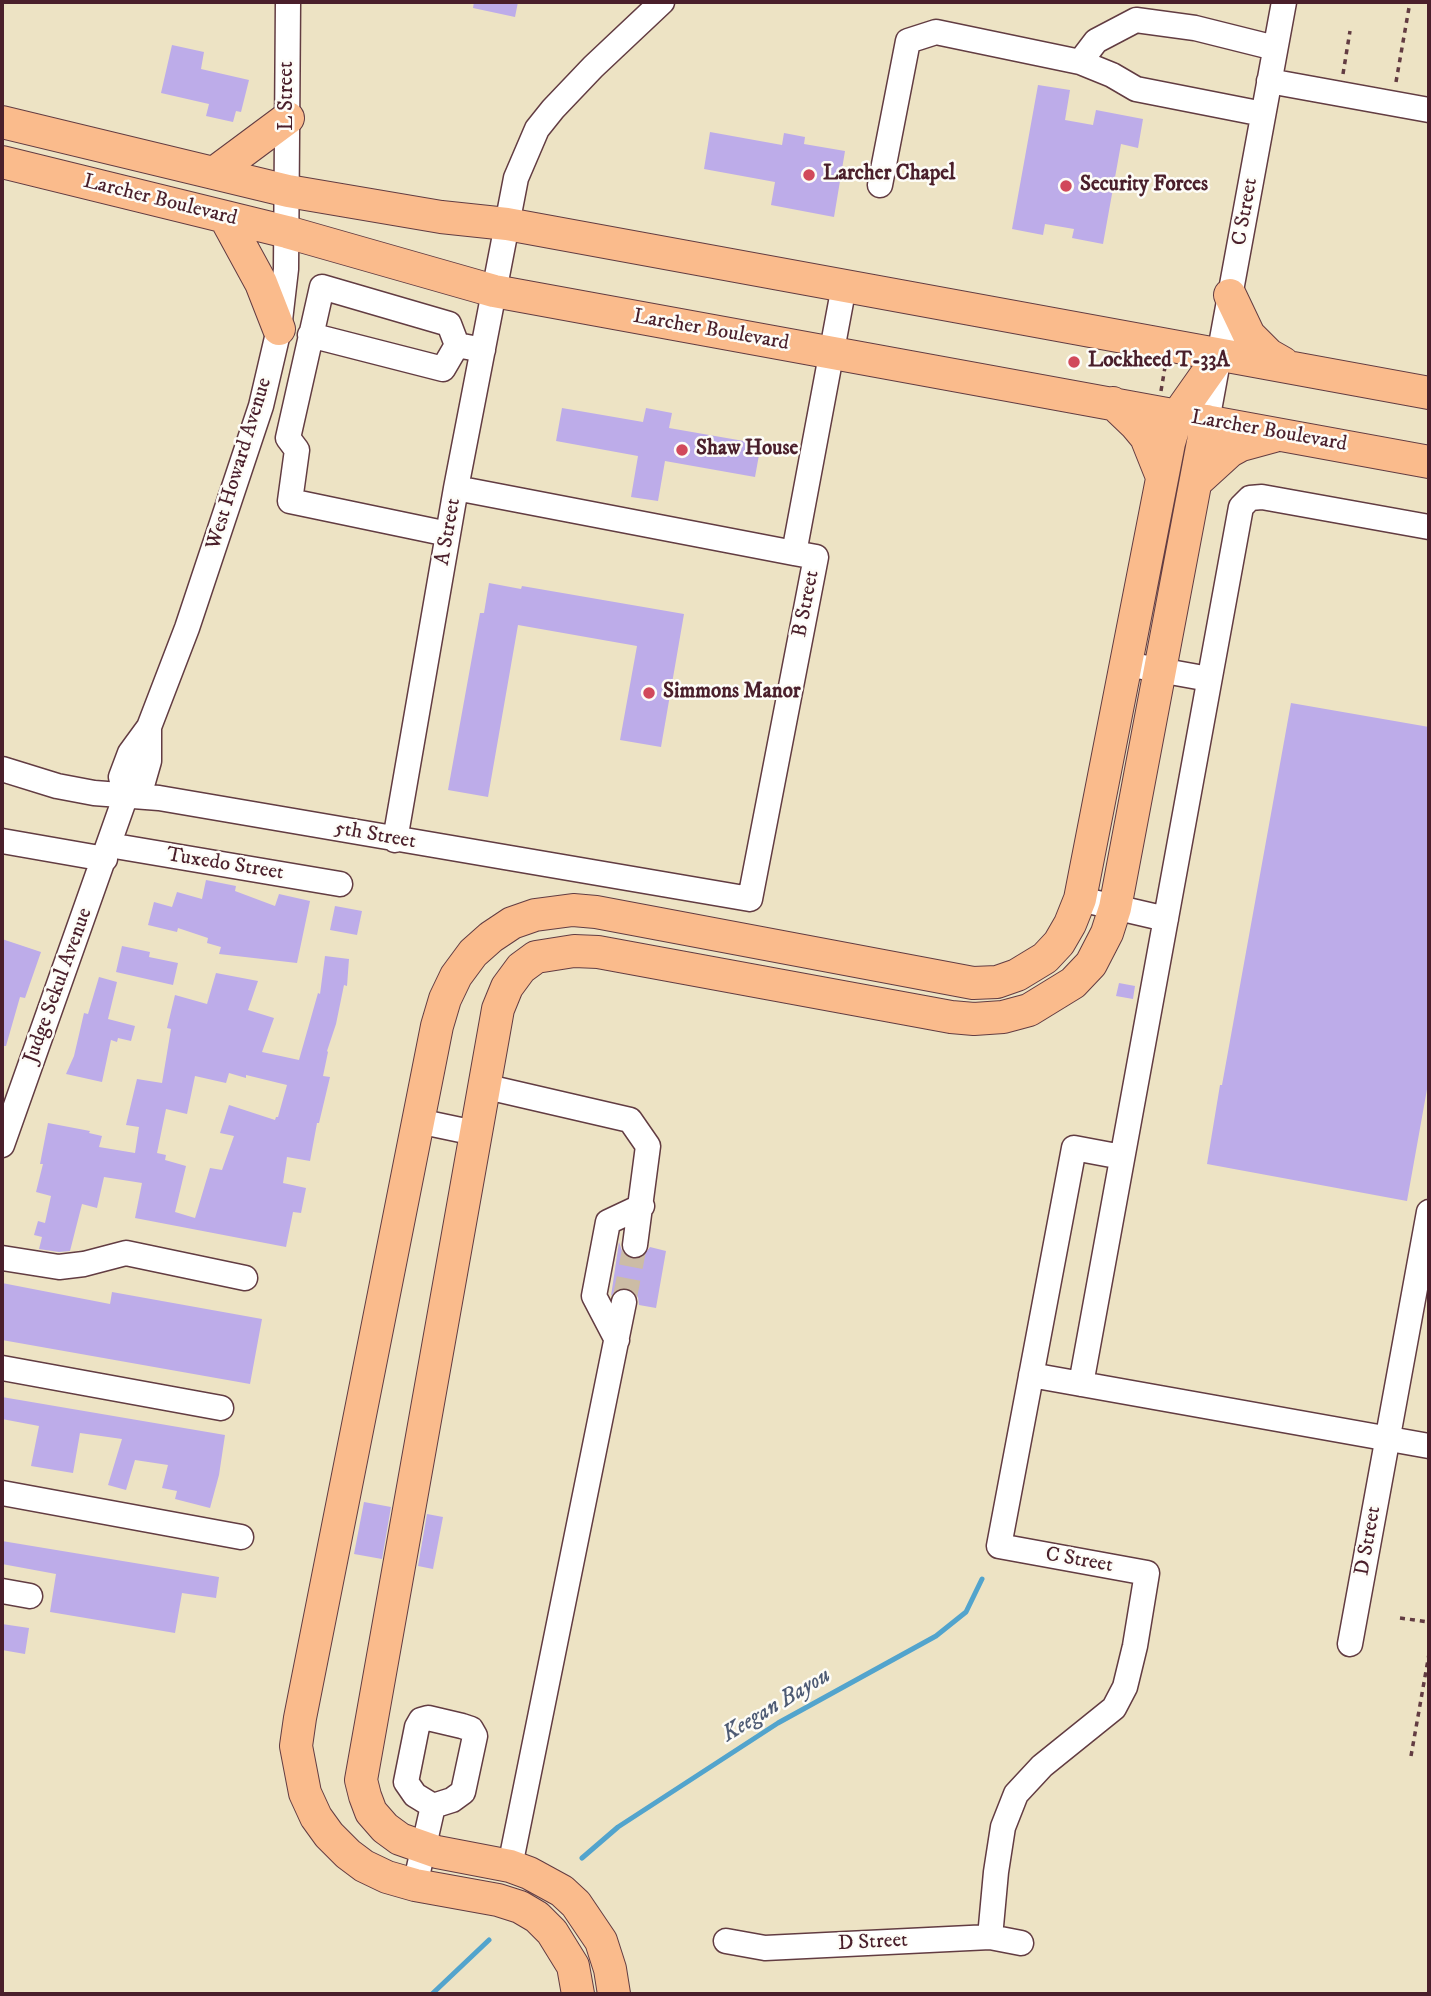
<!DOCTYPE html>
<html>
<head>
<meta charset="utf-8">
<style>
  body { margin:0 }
  #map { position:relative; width:1431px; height:1996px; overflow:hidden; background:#ede3c4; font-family:"IM FELL DW Pica",serif }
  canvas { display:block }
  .frame { position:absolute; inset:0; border:4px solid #4a1f2b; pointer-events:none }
</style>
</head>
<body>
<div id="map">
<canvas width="1431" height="1996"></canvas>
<div class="frame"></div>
</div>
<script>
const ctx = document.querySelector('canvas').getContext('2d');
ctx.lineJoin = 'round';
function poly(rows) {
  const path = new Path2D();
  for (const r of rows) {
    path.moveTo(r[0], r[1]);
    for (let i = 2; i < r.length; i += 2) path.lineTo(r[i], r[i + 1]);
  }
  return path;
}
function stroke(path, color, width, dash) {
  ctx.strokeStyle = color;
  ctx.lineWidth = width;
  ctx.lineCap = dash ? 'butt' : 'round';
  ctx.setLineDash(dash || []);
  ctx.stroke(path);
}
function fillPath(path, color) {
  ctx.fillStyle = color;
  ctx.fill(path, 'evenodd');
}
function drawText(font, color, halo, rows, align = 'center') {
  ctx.font = font + ' "IM FELL DW Pica",serif';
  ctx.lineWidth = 5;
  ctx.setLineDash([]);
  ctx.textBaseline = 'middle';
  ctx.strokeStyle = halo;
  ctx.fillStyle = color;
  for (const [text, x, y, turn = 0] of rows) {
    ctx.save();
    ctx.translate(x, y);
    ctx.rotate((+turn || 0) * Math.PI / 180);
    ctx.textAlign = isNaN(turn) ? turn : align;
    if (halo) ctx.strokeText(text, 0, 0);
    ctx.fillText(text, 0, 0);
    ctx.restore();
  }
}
const stream = poly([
  [582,1858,618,1827,778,1723,936,1636,966,1612,982,1579],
  [432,1994,489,1940]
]);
const building = poly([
  [474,2,518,2,515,17,473,8],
  [172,45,204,52,201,69,249,80,241,112,236,111,233,122,206,116,209,104,161,93],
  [1038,85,1070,90,1065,120,1093,125,1096,110,1143,119,1138,148,1121,144,1103,244,1072,238,1074,229,1045,224,1043,235,1012,229],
  [710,132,782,145,784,133,805,137,804,144,845,151,834,217,771,205,775,182,704,169],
  [562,408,643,422,646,408,672,413,669,428,761,444,755,477,665,461,658,501,631,497,638,456,556,441],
  [489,583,521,589,522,586,684,614,661,747,620,740,637,646,518,625,488,797,448,790,480,613,484,613],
  [1291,703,1429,727,1429,1078,1407,1201,1207,1164,1220,1085,1222,1085],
  [206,880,236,886,235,891,275,906,279,894,310,901,297,963,219,954,221,947,207,943,208,938,178,928,177,932,148,925,154,902,172,907,177,892,202,899],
  [335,906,362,911,357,935,330,930],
  [2,939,41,952,25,998,20,997,6,1046,2,1046],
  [122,946,150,952,149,957,178,963,173,985,116,972],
  [325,956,349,959,347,986,344,985,336,1024,327,1051,328,1052,323,1076,330,1077,319,1123,317,1123,310,1161,287,1157,283,1183,306,1188,301,1213,293,1212,286,1247,135,1218,142,1183,104,1177,97,1208,82,1204,70,1251,59,1252,39,1249,42,1237,34,1235,38,1221,45,1223,51,1196,36,1192,43,1164,40,1164,48,1123,90,1131,89,1133,102,1136,99,1147,135,1153,139,1127,126,1125,137,1079,162,1083,171,1029,167,1028,175,995,207,1004,216,973,258,981,248,1010,274,1018,262,1052,299,1060,318,993,320,994],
  [229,1073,246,1078,246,1075,287,1085,278,1117,276,1117,275,1120,229,1105,220,1133,234,1136,222,1170,210,1168,195,1218,175,1212,186,1166,165,1160,166,1155,157,1153,166,1109,187,1114,195,1076,226,1083],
  [99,977,117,982,108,1019,135,1026,131,1041,118,1038,117,1042,111,1040,102,1082,66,1074,74,1056,84,1013,88,1014],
  [1119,983,1135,986,1133,999,1116,996],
  [619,1242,622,1251,632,1260,641,1258,650,1247,666,1251,656,1308,639,1305,638,1297,628,1288,619,1288,611,1296],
  [2,1283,110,1304,112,1292,262,1319,250,1384,2,1340],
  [2,1397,225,1435,219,1475,210,1508,175,1499,177,1491,162,1488,168,1465,135,1460,126,1490,108,1485,122,1439,80,1433,73,1473,31,1466,39,1426,2,1419],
  [364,1502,391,1507,382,1559,354,1554],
  [427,1514,443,1517,433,1569,418,1566],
  [2,1541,219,1577,216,1598,182,1593,175,1633,50,1612,56,1574,2,1564],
  [2,1624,29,1628,25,1654,2,1650]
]);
const minorTunnel = poly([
  [624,1302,635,1245]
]);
const path = poly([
  [1343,74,1350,31],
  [1396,82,1410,2],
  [1161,391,1165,367],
  [1400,1618,1429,1622],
  [1411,1756,1429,1654]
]);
const minor = poly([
  [1080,62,1096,41,1136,20,1195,28,1275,48],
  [1269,81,1429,110],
  [880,185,908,41,936,32,1080,62,1112,75,1136,89,1263,114],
  [310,335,443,369,457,345],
  [1207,421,1284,2],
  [456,488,794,553],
  [448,534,290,501,297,450,288,438,322,287,449,324,457,345,483,350],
  [1126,664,1209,679],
  [2,769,57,786,94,793,159,798,750,899,816,557,794,553,844,286],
  [126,795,121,777,130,753,149,727,187,628,261,406,279,329,286,269,288,2],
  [395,840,456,488,516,178,537,129,553,109,593,67,662,2],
  [2,841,105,859],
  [109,845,340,884],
  [1080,899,1166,919],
  [483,1086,630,1120,648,1146,635,1245],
  [418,1121,475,1133],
  [2,1145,126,795,143,782,149,761,149,727],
  [2,1258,59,1267,84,1264,126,1253,245,1278],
  [617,1340,594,1296,608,1222,642,1206],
  [2,1368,221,1408],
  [1031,1375,1429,1446],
  [1081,1384,1241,507,1250,498,1262,497,1429,527],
  [2,1493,241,1537],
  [2,1591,30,1596],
  [1350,1644,1429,1212],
  [510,1866,624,1302],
  [415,1885,433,1806,452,1800,463,1792,475,1736,471,1729,462,1726,428,1718,421,1720,417,1727,406,1782,415,1795,433,1806],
  [990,1937,996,1872,1003,1827,1016,1794,1042,1766,1114,1708,1125,1687,1135,1646,1147,1573,999,1546,1074,1148,1122,1157],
  [726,1941,765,1948,990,1937,1021,1943]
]);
const major = poly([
  [2,122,288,191,441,217,507,224,1429,393],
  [2,162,287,232,494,291,1429,462],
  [214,173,288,118],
  [225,217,261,283,279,329],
  [1230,295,1249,335,1269,355,1283,363],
  [1113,403,1136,425,1146,437,1162,477],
  [1196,482,1230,451,1241,445,1274,436],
  [578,1994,573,1966,552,1932,537,1917,520,1907,498,1900,415,1885,387,1877,364,1866,348,1854,329,1835,316,1817,305,1793,296,1746,300,1718,437,1026,445,999,456,976,473,953,491,937,512,923,535,915,573,910,596,912,973,983,997,982,1017,975,1045,958,1059,943,1070,924,1080,899,1169,443,1177,416,1220,355],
  [614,1994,610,1969,601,1941,576,1904,562,1891,529,1873,510,1866,437,1852,400,1839,385,1828,371,1812,365,1796,361,1780,498,1009,507,987,521,968,536,957,574,951,598,952,951,1017,974,1019,1003,1017,1029,1010,1073,983,1091,964,1107,933,1115,908,1207,421]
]);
const markers = [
  [809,175,7,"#d1495b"],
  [1066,186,7,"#d1495b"],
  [1074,362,7,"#d1495b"],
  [682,450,7,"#d1495b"],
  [649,693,7,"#d1495b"]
];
const streetNames = [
  ["L Street",288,96,-90],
  ["Larcher Boulevard",160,201,14],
  ["C Street",1246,212,-80],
  ["Larcher Boulevard",711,331,10],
  ["Larcher Boulevard",1269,432,10],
  ["West Howard Avenue",240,464,-73],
  ["A Street",449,532,-80],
  ["B Street",807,604,-79],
  ["5th Street",375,836,10],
  ["Tuxedo Street",225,865,9],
  ["Judge Sekul Avenue",59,986,-70],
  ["D Street",1369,1541,-80],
  ["C Street",1079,1561,10],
  ["D Street",873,1943,-3]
];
const poiNames = [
  ["Larcher Chapel",823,175],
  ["Security Forces",1080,186],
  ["Lockheed T-33A",1088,362],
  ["Shaw House",696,450],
  ["Simmons Manor",663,693]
];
const waterNames = [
  ["Keegan Bayou",777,1706,-31]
];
stroke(stream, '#52a4cd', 5);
fillPath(building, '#bdace9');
stroke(minorTunnel, '#ccbca5', 24, [24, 12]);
stroke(minor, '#623c42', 27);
stroke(major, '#623c42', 34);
stroke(path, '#623c42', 3.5, [5, 5]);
stroke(minor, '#fff', 24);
stroke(major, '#fabb8c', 32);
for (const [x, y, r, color] of markers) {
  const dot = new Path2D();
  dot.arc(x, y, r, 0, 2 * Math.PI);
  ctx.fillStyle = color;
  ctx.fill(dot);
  stroke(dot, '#fdfcf7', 2.5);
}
drawText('21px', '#4a1f2b', '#fdfcf7', streetNames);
drawText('bold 21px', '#4a1f2b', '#fdfcf7', poiNames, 'left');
drawText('italic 23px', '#4e5b74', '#fdfcf7', waterNames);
</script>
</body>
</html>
